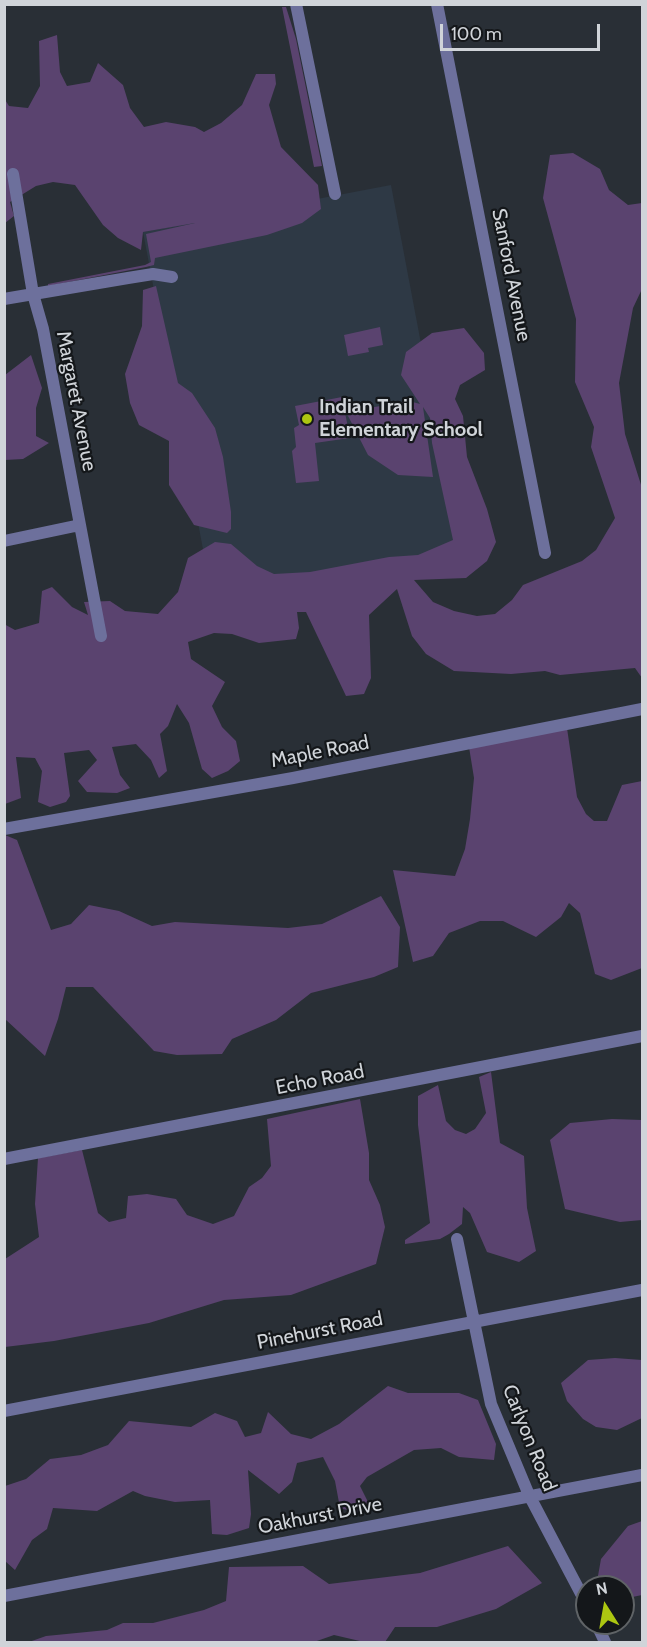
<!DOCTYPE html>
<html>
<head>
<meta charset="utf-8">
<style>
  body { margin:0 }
  #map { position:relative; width:647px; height:1647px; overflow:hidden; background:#292f36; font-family:Cabin,sans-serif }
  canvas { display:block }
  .frame { position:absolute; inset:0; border:6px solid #d0d4d9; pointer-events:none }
  .north { position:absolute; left:575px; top:1575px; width:60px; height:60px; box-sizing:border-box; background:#14171a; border:2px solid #5f6366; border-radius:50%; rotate:349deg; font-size:16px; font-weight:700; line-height:24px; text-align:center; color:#d0d4d9 }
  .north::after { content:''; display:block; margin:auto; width:21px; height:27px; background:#acc611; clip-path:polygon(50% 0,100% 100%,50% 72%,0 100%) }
  .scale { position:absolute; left:440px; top:24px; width:160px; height:27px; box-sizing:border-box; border:3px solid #d0d4d9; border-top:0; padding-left:8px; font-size:18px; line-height:21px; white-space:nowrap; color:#d0d4d9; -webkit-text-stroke:4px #14171a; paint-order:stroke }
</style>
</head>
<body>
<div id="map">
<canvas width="647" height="1647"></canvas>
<div class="frame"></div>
<div class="north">N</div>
<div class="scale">100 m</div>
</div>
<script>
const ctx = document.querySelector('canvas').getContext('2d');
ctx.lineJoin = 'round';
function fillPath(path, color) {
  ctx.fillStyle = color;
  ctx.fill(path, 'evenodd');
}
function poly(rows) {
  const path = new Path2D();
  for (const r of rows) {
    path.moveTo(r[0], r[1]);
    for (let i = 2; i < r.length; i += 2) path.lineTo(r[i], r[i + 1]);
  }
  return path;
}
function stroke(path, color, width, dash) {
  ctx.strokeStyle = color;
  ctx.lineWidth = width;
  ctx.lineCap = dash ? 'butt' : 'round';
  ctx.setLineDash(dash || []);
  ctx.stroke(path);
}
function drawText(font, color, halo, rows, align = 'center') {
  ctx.font = font + ' Cabin,sans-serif';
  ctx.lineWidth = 4.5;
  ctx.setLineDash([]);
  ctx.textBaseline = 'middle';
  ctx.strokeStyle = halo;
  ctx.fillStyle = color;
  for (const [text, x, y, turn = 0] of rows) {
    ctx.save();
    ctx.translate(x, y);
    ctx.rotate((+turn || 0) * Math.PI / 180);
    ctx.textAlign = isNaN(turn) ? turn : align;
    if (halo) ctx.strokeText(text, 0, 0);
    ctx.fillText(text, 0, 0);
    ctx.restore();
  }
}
const built = poly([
  [391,185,461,555,213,602,143,232]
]);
const green = poly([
  [282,7,286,7,296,39,322,166,314,167],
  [57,35,60,72,67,86,90,82,98,63,123,85,130,108,144,127,166,122,195,127,204,132,221,123,242,105,256,74,275,74,276,84,269,105,281,147,318,185,321,209,302,223,267,235,155,258,154,265,146,267,48,286,48,284,145,265,151,262,146,234,195,223,143,232,141,250,118,238,103,225,75,185,53,182,36,186,10,202,14,216,5,223,4,98,9,106,28,108,40,86,39,41],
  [573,153,600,169,609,190,628,205,642,203,642,289,633,308,619,383,625,434,642,488,642,678,635,668,560,675,545,671,511,674,454,671,426,654,412,636,397,589,369,615,371,678,364,694,346,696,306,612,297,612,299,628,296,639,259,643,232,634,214,633,188,642,191,659,225,682,212,706,222,727,236,741,240,761,228,771,212,778,202,769,189,723,177,704,168,726,160,734,167,771,159,778,151,760,136,744,112,747,120,775,130,788,117,793,87,792,78,781,97,760,89,750,64,753,70,796,66,802,50,807,38,802,42,771,35,758,16,757,21,798,5,804,4,624,15,630,39,623,42,591,52,587,72,607,88,615,84,602,110,601,125,611,158,614,178,592,188,558,215,542,231,544,257,566,274,574,310,572,389,557,418,555,453,540,432,443,430,418,423,407,433,477,398,475,368,455,346,412,409,401,420,404,401,375,406,352,432,333,464,328,484,353,485,370,460,385,455,399,463,416,467,457,487,509,496,542,487,561,466,578,414,580,433,602,454,611,477,616,495,614,512,600,523,585,582,561,596,550,615,518,591,447,594,427,575,382,576,319,543,198,550,155],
  [156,286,178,383,192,393,215,428,223,457,231,512,231,529,227,533,194,525,169,485,169,441,139,425,130,403,125,374,142,326,143,290],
  [380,327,383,345,368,348,369,352,348,356,344,335],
  [31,355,42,388,36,408,36,436,49,443,23,459,5,460,5,375],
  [342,397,350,438,315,443,319,481,296,483,292,451,296,447,294,428,299,425,295,406],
  [567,728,577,797,586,814,594,821,607,821,622,785,642,781,642,968,611,980,595,974,580,913,569,903,561,917,536,937,503,921,480,921,449,933,433,956,413,962,393,870,455,876,465,849,470,819,474,778,469,747],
  [5,835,17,840,51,930,71,924,89,905,119,911,152,926,175,922,288,928,322,924,381,896,400,927,398,967,374,977,311,993,276,1020,232,1039,222,1054,177,1055,154,1051,93,987,66,987,58,1019,45,1056,5,1019],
  [491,1072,500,1143,524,1156,527,1208,536,1251,519,1262,487,1252,470,1213,463,1207,462,1224,449,1234,440,1239,405,1244,405,1240,430,1223,418,1125,418,1096,438,1085,446,1121,455,1130,466,1134,475,1129,486,1113,479,1077],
  [360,1099,369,1153,369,1180,380,1205,385,1227,376,1264,291,1295,224,1300,149,1323,54,1341,5,1347,5,1259,39,1237,35,1204,38,1158,82,1150,98,1213,109,1222,126,1218,128,1196,147,1194,176,1199,187,1215,213,1224,234,1216,249,1187,262,1178,271,1166,267,1119],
  [612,1119,642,1120,642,1220,620,1222,565,1209,550,1140,570,1123],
  [615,1358,642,1360,642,1418,617,1430,596,1427,583,1419,567,1401,561,1383,588,1360],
  [388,1386,408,1393,459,1393,478,1400,496,1444,494,1460,459,1457,441,1448,414,1450,367,1477,360,1486,369,1504,358,1513,340,1508,335,1481,323,1457,297,1463,292,1482,279,1494,248,1470,251,1514,249,1528,227,1535,212,1534,210,1500,175,1502,145,1496,133,1491,97,1511,53,1508,47,1529,32,1540,15,1570,5,1561,5,1486,26,1479,50,1459,81,1455,108,1445,129,1421,191,1427,215,1413,237,1421,245,1437,261,1433,268,1412,291,1434,311,1439,339,1424],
  [642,1521,642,1595,623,1599,623,1587,596,1587,601,1559,628,1526],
  [508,1546,542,1583,496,1609,437,1627,395,1627,385,1642,364,1642,334,1635,314,1642,29,1642,46,1636,107,1630,123,1623,153,1623,204,1610,226,1601,229,1567,303,1566,329,1584,420,1573]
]);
const street = poly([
  [296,4,335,194],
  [437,4,545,553],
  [13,174,33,294,43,329,101,636],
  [4,299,128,278,153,274,172,277],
  [4,541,80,525],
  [4,829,293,778,642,709],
  [4,1159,642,1036],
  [457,1239,491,1404,529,1495,587,1605],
  [4,1411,642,1290],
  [4,1596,642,1475],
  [596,1623,605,1642]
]);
const markers = [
  [307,419,6,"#acc611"]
];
const streetNames = [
  ["Sanford Avenue",511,275,79],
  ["Margaret Avenue",76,401,79],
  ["Maple Road",320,752,-11],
  ["Echo Road",320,1080,-11],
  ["Pinehurst Road",320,1331,-11],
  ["Carlyon Road",529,1438,68],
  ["Oakhurst Drive",320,1516,-11]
];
const poiNames = [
  ["Indian Trail",319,407],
  ["Elementary School",319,430]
];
fillPath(built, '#2e3945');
fillPath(green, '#5a436f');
stroke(street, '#6d709c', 12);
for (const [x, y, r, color] of markers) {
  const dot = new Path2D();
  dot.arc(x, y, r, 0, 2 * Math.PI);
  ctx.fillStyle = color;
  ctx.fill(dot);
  stroke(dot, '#14171a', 2);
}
drawText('20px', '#d0d4d9', '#14171a', streetNames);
drawText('bold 20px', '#d0d4d9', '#14171a', poiNames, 'left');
</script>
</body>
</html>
